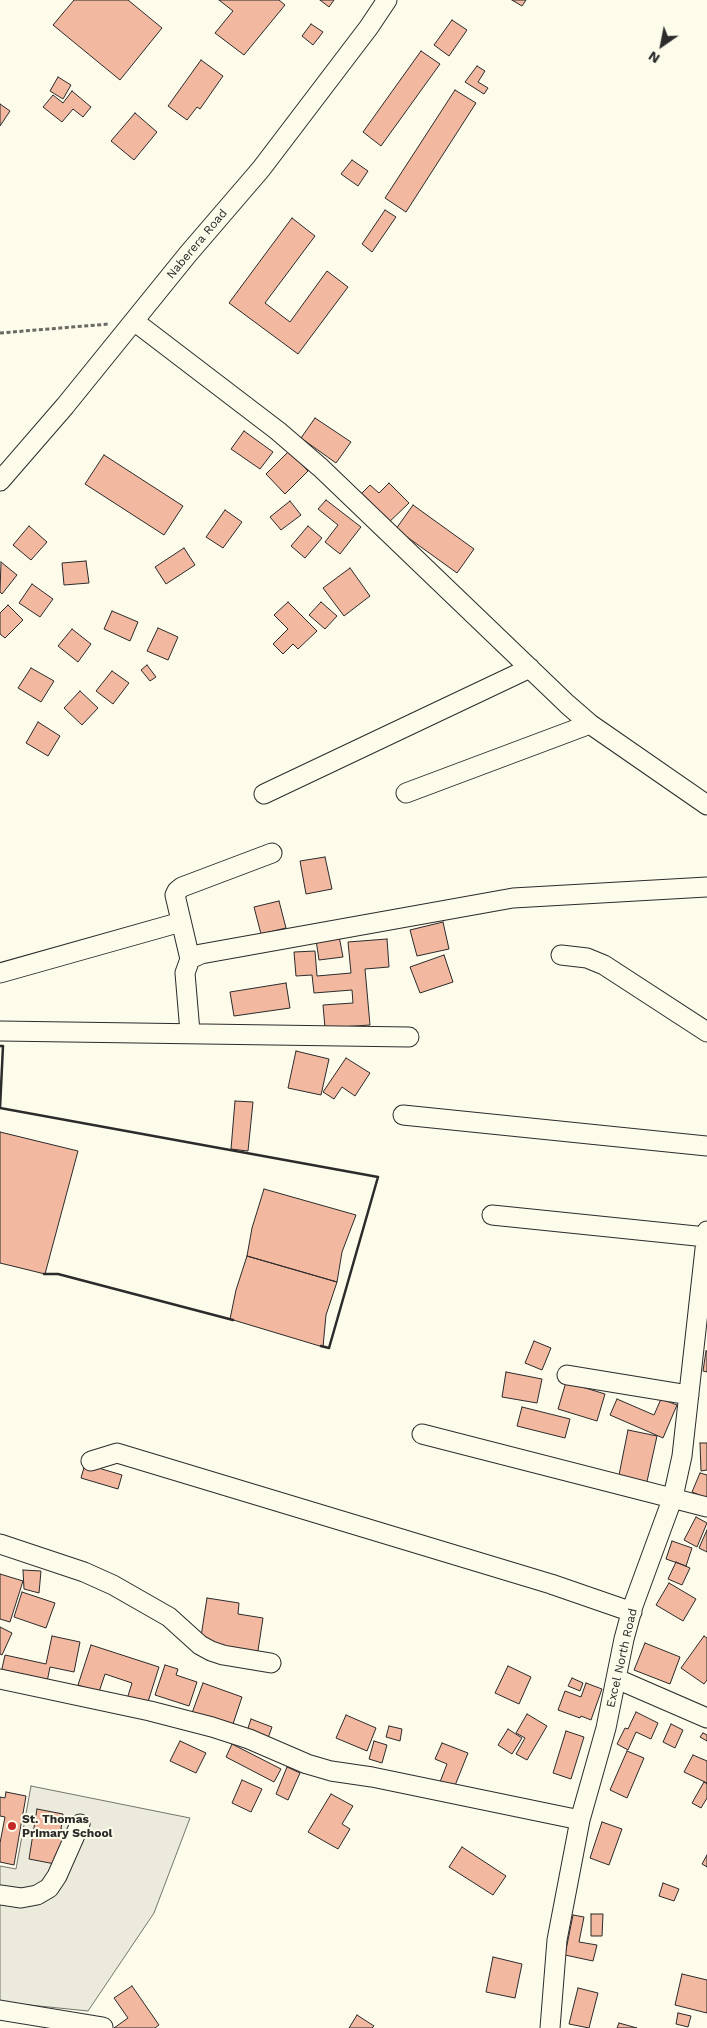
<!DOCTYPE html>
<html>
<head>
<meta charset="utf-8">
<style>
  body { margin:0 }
  #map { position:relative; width:707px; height:2028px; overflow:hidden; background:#fdfbea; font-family:"Work Sans",sans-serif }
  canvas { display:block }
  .north { position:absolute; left:637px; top:20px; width:50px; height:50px; -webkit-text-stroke:4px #fdfbea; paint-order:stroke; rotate:213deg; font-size:14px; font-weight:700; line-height:20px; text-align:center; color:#2b2b2b }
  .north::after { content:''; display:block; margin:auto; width:18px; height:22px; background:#2b2b2b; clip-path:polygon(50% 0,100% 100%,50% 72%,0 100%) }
</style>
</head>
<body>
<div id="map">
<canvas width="707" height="2028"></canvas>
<div class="north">N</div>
</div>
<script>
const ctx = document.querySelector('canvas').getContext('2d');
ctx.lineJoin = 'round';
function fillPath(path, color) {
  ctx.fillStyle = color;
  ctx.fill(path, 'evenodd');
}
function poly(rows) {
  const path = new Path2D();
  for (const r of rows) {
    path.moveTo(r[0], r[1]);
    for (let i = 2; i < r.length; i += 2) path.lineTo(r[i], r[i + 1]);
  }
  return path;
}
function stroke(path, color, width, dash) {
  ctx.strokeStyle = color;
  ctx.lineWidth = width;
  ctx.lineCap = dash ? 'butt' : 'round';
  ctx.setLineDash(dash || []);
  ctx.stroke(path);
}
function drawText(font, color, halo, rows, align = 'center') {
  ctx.font = font + ' "Work Sans",sans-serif';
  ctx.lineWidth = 4;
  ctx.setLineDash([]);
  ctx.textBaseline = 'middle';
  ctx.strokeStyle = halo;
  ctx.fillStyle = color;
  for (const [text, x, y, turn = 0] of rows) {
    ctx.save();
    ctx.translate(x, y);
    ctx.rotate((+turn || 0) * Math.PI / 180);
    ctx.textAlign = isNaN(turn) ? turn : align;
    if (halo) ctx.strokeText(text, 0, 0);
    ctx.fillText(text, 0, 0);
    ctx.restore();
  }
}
const green = poly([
  [31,1786,190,1818,154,1913,88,2011,0,2002,0,1866,16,1869,31,1786]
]);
const building = poly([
  [74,0,128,0,162,28,120,80,53,25,74,0],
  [219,0,279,0,285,5,244,55,215,33,233,11,219,0],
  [320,0,334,0,329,7,320,0],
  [512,0,526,0,522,6,512,0],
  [452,20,467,30,449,56,434,45,452,20],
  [311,24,323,32,313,45,302,36,311,24],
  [421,51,440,64,381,146,363,132,421,51],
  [201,60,223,76,200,109,197,107,187,120,168,106,201,60],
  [477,66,485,71,478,82,488,88,484,94,465,82,477,66],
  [58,77,71,85,63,99,50,91,58,77],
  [455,90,476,103,406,212,385,198,455,90],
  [72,91,91,107,83,117,73,109,62,122,43,107,53,95,63,103,72,91],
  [0,104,10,111,0,126,0,104],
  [135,113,157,132,134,160,111,141,135,113],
  [352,160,368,171,358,186,341,174,352,160],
  [385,210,396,217,372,252,362,244,385,210],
  [292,218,315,236,265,303,290,322,327,271,348,287,298,354,229,303,292,218],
  [315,418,351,442,336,463,301,438,315,418],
  [244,431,273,452,260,469,231,449,244,431],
  [289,451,308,471,285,494,266,474,289,451],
  [104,455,183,506,164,535,85,484,104,455],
  [389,483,409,503,385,526,357,498,370,485,379,493,389,483],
  [326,500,361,527,340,554,325,542,338,525,318,509,326,500],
  [290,501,301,515,281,530,270,517,290,501],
  [413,505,474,549,457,573,396,529,413,505],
  [225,510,242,522,223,548,206,537,225,510],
  [29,526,47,542,31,560,13,545,29,526],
  [308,526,322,538,305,558,291,546,308,526],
  [184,548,195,565,166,584,155,567,184,548],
  [86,561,89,583,64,585,62,563,86,561],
  [1,562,17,575,2,594,0,592,1,562],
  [350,568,370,596,344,616,323,588,350,568],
  [32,584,53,599,40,617,19,603,32,584],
  [288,602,317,631,298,649,293,644,283,654,273,644,288,629,274,615,288,602],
  [321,602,337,616,325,629,309,615,321,602],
  [8,605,23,620,5,638,0,634,0,613,8,605],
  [112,611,138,622,130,641,104,629,112,611],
  [158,628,178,637,168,660,147,651,158,628],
  [72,629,91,644,78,662,58,646,72,629],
  [147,665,156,677,150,681,141,670,147,665],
  [31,668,54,681,41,702,18,688,31,668],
  [112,671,129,683,113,704,96,691,112,671],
  [80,691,98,708,82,725,64,708,80,691],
  [38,722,60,736,48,756,26,743,38,722],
  [325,857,332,889,306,894,300,861,325,857],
  [279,901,286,928,261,934,254,907,279,901],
  [443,922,449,949,417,956,410,930,443,922],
  [339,936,343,957,319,960,316,940,339,936],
  [387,939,389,967,365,969,370,1025,325,1028,323,1005,353,1003,352,990,314,993,312,975,296,976,294,952,315,951,317,976,351,973,348,942,387,939],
  [444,955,453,982,420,993,410,967,444,955],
  [286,983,290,1008,234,1016,230,992,286,983],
  [296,1051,329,1059,321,1095,288,1088,296,1051],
  [346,1058,370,1073,355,1096,342,1087,334,1099,323,1092,346,1058],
  [235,1101,253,1102,248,1151,231,1149,235,1101],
  [0,1132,78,1151,45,1274,0,1263,0,1132],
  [264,1189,356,1215,342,1252,337,1282,247,1256,252,1228,264,1189],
  [247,1256,337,1282,326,1315,323,1347,230,1319,236,1290,247,1256],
  [534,1341,551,1348,542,1370,525,1363,534,1341],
  [706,1351,707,1351,707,1372,703,1371,706,1351],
  [506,1372,542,1379,537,1403,502,1397,506,1372],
  [566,1382,605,1394,597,1421,558,1409,566,1382],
  [617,1399,654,1415,661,1399,677,1405,663,1438,610,1415,617,1399],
  [522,1407,570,1419,565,1438,517,1426,522,1407],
  [628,1430,657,1436,646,1486,618,1480,628,1430],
  [700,1443,707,1443,707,1470,701,1471,700,1443],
  [85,1464,122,1475,118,1489,81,1478,85,1464],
  [700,1473,707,1475,707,1498,692,1492,700,1473],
  [696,1517,707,1523,697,1547,684,1540,696,1517],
  [707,1530,707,1552,699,1548,707,1530],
  [672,1541,692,1548,686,1566,666,1559,672,1541],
  [676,1562,690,1568,682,1585,668,1579,676,1562],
  [23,1570,41,1571,39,1593,24,1589,23,1570],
  [0,1574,23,1581,10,1622,0,1619,0,1574],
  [669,1583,696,1599,683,1621,656,1605,669,1583],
  [22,1592,55,1603,46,1628,14,1617,22,1592],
  [207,1598,239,1603,238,1614,263,1618,257,1657,200,1643,207,1598],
  [0,1627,12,1633,2,1655,0,1654,0,1627],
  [52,1636,80,1642,74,1672,50,1667,47,1682,1,1673,5,1655,46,1664,52,1636],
  [704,1636,707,1638,707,1680,704,1684,681,1668,704,1636],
  [645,1643,680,1657,670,1684,634,1670,645,1643],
  [91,1645,159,1667,147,1705,127,1699,132,1683,105,1674,99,1692,78,1685,91,1645],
  [165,1665,178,1669,176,1675,197,1682,189,1706,155,1695,165,1665],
  [508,1666,531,1677,519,1704,495,1693,508,1666],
  [572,1678,583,1683,580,1691,568,1686,572,1678],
  [203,1683,242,1697,232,1727,192,1713,203,1683],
  [586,1683,602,1689,591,1720,581,1716,580,1718,558,1710,565,1691,581,1697,586,1683],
  [636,1712,658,1723,651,1739,636,1732,628,1750,617,1744,625,1728,628,1729,636,1712],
  [527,1714,547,1726,527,1760,516,1754,525,1738,516,1733,527,1714],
  [346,1715,376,1728,367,1751,336,1738,346,1715],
  [251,1719,272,1727,268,1738,247,1731,251,1719],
  [671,1724,683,1730,675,1748,663,1742,671,1724],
  [389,1726,402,1729,400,1741,386,1737,389,1726],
  [508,1729,522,1738,512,1754,498,1745,508,1729],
  [566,1731,584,1737,571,1779,553,1773,566,1731],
  [703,1733,707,1735,707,1741,700,1737,703,1733],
  [180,1741,206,1753,196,1773,170,1761,180,1741],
  [374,1741,387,1745,382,1763,369,1759,374,1741],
  [442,1743,468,1753,454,1788,440,1782,447,1764,435,1759,442,1743],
  [232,1744,281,1769,274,1782,226,1757,232,1744],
  [627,1751,644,1758,627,1798,610,1790,627,1751],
  [693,1755,707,1761,707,1783,684,1772,693,1755],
  [287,1767,300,1773,288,1800,276,1794,287,1767],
  [242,1780,262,1789,251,1812,232,1803,242,1780],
  [704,1782,707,1784,707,1798,701,1808,692,1803,704,1782],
  [6,1792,26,1796,14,1865,0,1862,0,1843,5,1817,0,1816,0,1797,5,1798,6,1792],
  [331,1794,353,1806,342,1824,350,1829,338,1849,308,1832,331,1794],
  [37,1809,63,1814,61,1829,64,1830,60,1852,57,1852,55,1864,29,1859,37,1809],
  [602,1822,622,1829,609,1865,590,1858,602,1822],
  [462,1847,506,1876,493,1895,449,1867,462,1847],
  [707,1855,707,1867,702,1864,707,1855],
  [663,1883,679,1889,674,1901,659,1896,663,1883],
  [591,1914,603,1914,602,1936,591,1936,591,1914],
  [573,1915,584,1917,579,1942,597,1945,593,1961,565,1955,573,1915],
  [493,1957,522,1964,515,1998,486,1992,493,1957],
  [682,1974,707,1980,707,2013,675,2005,682,1974],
  [132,1986,159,2025,155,2028,114,2028,128,2018,114,1998,132,1986],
  [578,1988,598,1993,589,2028,569,2024,578,1988],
  [678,2013,691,2016,688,2027,676,2024,678,2013],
  [357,2015,374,2026,372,2028,349,2028,357,2015],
  [619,2023,637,2028,617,2028,619,2023]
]);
const path = poly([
  [0,333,109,324]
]);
const minor = poly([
  [134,321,278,431,321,468,567,704,590,724,707,805],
  [0,481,65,406,188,254,261,169,369,27,387,0],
  [406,793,590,724],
  [264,794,530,668],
  [561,955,587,958,604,965,707,1032],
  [190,959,175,895,177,891,182,887,272,853],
  [0,973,181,922],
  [0,1031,409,1037],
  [190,1032,185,973,190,959,201,954,513,898,707,887],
  [403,1115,707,1146],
  [492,1215,706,1237],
  [567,1375,689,1395],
  [422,1434,707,1507],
  [91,1461,117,1453,551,1584,632,1612],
  [0,1544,84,1572,113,1585,169,1617,200,1645,211,1651,223,1655,271,1663],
  [0,1679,150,1711,212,1727,249,1739,307,1764,331,1771,372,1777,580,1820],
  [617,1679,707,1718],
  [0,1895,21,1898,37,1895,49,1888,57,1876,80,1824],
  [0,2010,103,2027],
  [550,2028,557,1940,580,1820,606,1728,624,1639,633,1606,673,1497,682,1456,707,1231]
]);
const wall = poly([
  [0,1046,3,1046,0,1108,378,1177,329,1348,321,1346],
  [44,1274,58,1274,233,1320]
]);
const markers = [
  [12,1826,5,"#c62828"]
];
const streetNames = [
  ["Naberera Road",197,244,-50],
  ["Excel North Road",622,1658,-77]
];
const poiNames = [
  ["St. Thomas",22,1819],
  ["Primary School",22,1833]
];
fillPath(green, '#ecebdb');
stroke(green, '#74746e', 1);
fillPath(building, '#f2b8a0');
stroke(building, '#2b2b2b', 1);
stroke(minor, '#2b2b2b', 21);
stroke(path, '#6a6964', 3, [4, 2.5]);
stroke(minor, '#fdfbea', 19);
stroke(wall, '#2b2b2b', 2.5);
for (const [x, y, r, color] of markers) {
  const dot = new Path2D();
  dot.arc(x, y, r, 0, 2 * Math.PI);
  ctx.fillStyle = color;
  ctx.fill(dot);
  stroke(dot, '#fdfbea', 2);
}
drawText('12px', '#2b2b2b', '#fdfbea', streetNames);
drawText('bold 12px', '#2b2b2b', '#fdfbea', poiNames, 'left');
</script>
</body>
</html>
